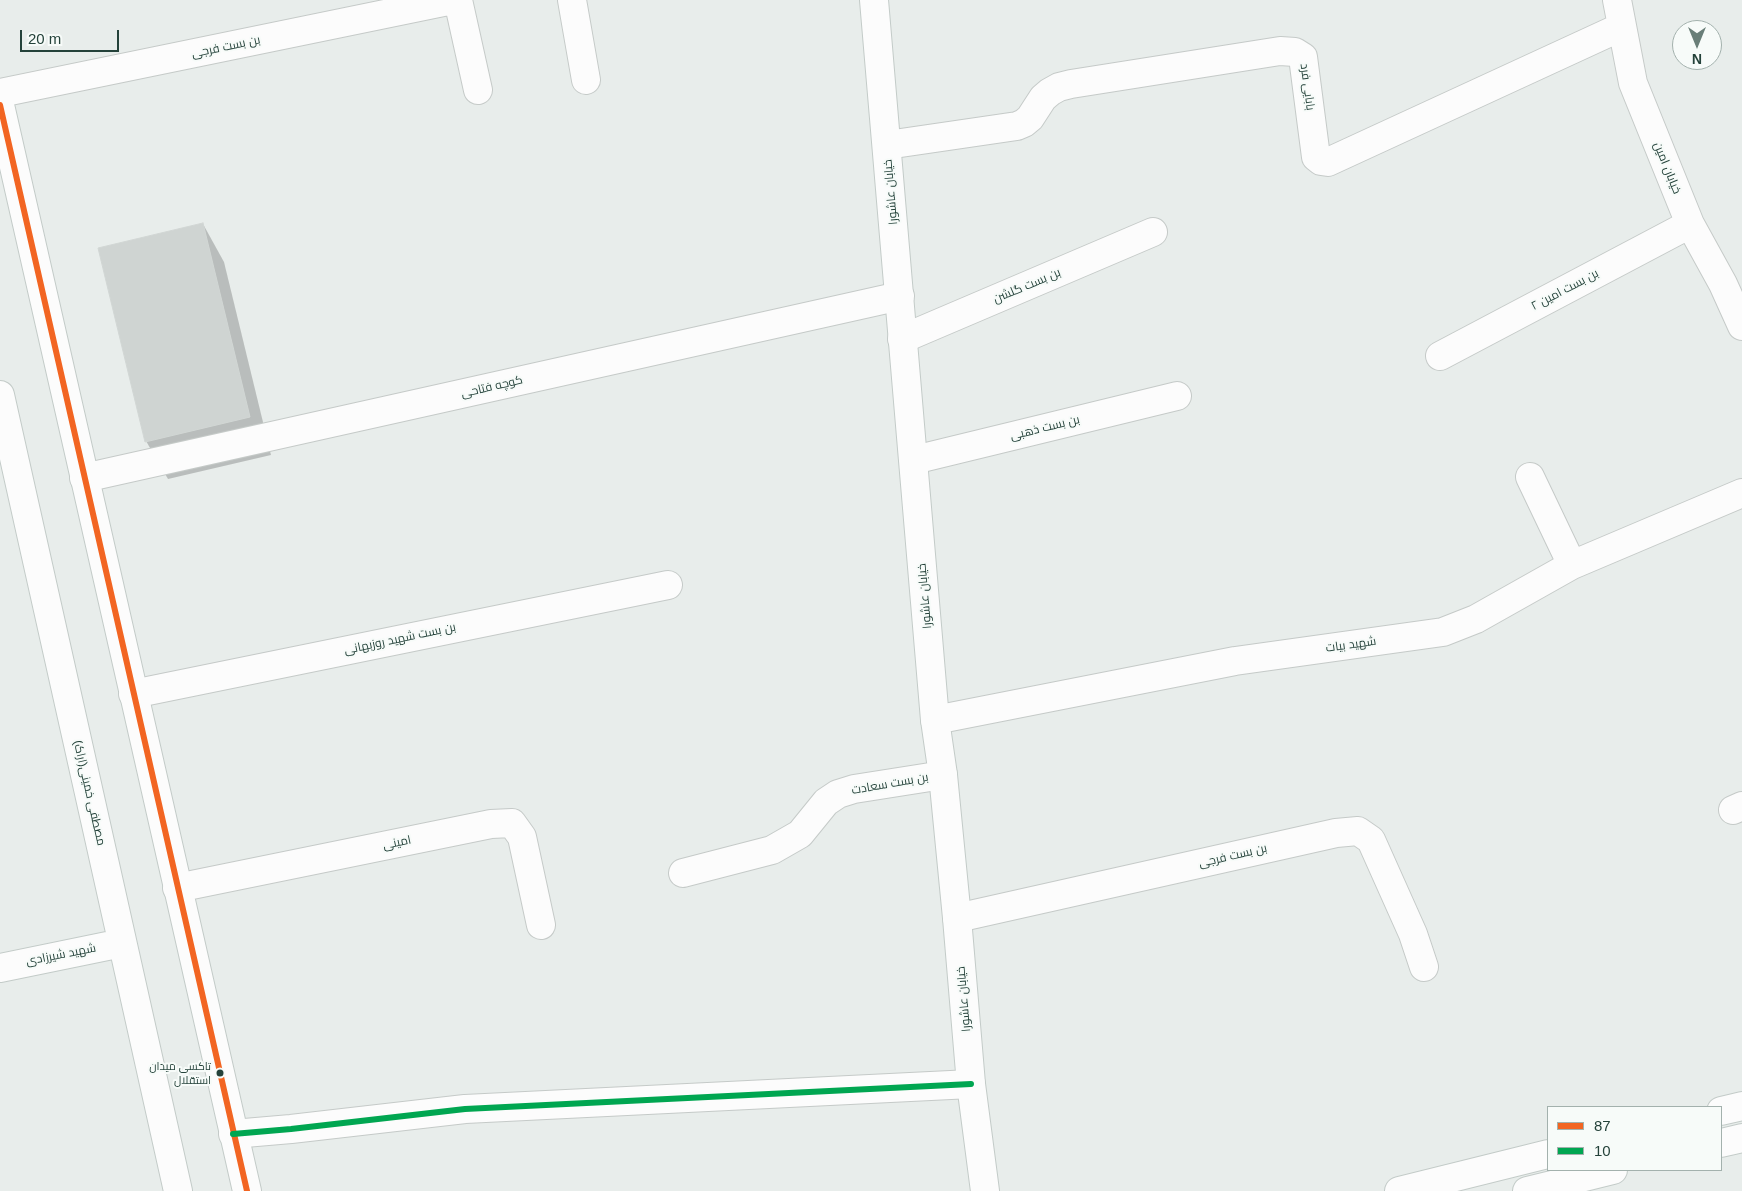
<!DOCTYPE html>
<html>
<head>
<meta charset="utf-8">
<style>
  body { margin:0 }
  #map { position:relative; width:1742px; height:1191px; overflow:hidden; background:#e8edeb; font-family:Helvetica,sans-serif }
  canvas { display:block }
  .legend { position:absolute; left:1547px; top:1106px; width:175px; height:65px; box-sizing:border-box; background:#f7fbf9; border:1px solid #a3b1ad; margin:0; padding:6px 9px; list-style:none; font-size:15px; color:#24423a }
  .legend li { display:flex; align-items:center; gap:10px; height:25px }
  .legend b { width:25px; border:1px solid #a3b1ad }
  .north { position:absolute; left:1672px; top:20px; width:50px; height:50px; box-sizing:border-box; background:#f7fbf9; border:1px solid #a3b1ad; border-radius:50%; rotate:180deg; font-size:14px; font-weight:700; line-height:20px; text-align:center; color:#24423a }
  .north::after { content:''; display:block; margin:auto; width:18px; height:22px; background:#697e78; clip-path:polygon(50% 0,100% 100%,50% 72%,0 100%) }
  .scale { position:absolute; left:20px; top:30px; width:99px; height:22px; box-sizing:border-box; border:2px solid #24423a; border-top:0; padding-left:6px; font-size:15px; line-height:18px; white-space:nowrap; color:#24423a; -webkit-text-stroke:4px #f7fbf9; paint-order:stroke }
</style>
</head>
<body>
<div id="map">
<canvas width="1742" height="1191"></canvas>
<ul class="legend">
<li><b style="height:6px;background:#f26522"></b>87</li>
<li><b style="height:6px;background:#00a651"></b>10</li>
</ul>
<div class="north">N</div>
<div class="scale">20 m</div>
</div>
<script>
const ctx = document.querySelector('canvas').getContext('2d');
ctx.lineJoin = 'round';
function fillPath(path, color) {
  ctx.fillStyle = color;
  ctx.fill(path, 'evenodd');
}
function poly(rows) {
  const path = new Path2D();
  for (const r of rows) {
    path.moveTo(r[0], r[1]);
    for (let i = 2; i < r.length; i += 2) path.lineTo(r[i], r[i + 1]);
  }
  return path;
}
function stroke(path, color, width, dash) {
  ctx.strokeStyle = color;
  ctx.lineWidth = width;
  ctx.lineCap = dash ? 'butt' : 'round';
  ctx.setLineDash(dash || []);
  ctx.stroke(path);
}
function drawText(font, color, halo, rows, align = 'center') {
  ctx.font = font + ' Helvetica,Cairo,sans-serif';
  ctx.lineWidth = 4;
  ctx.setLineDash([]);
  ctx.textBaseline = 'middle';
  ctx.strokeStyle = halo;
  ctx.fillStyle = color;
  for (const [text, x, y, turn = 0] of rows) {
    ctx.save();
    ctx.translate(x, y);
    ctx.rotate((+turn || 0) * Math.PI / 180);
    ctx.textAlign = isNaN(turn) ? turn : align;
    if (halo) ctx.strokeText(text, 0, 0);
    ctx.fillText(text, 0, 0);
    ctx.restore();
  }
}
const shadow = poly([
  [203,224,224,262,271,455,168,479,146,441]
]);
const building = poly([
  [203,223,250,417,145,442,98,248,203,223]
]);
const street = poly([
  [458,0,478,90],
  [572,0,586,80],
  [1617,0,1633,83,1690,224,1723,284,1742,326],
  [0,93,453,0],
  [887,145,1017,126,1024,123,1030,118,1043,98,1050,92,1059,87,1071,84,1280,51,1295,52,1303,57,1316,157,1321,161,1328,162,1621,27],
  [902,339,1153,232],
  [1440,356,1690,224],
  [914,460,1177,396],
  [1530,477,1572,565],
  [84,478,900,296],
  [133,694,668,585],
  [935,720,1235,661,1443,632,1476,619,1572,565,1742,493],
  [1733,810,1742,806],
  [683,873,772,850,800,834,826,802,838,794,854,789,943,775],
  [177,888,491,824,512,823,522,837,541,925],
  [957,918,1336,833,1358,831,1371,840,1413,934,1424,967],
  [233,1134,291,1129,465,1109,971,1084]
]);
const secondary = poly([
  [874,0,935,720,943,775,957,918,971,1084,985,1191],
  [0,105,247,1191],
  [0,395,178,1191],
  [0,968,122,943],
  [1721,1111,1742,1106],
  [1721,1143,1742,1138],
  [1399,1191,1548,1154],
  [1527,1191,1613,1170]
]);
const bus1 = poly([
  [0,105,247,1191]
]);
const bus2 = poly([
  [233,1134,291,1129,465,1109,971,1084]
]);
const markers = [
  [220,1073,4.5,"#24423a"]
];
const busNames = [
  ["تاکسی میدان",211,1067],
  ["استقلال",211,1081]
];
const streetNames = [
  ["بن بست فرجی",226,47,-12],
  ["بابایی فرد",1307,87,82],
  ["خیابان امین",1667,168,68],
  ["خیابان عاشورا",891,192,-95],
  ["بن بست گلشن",1027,286,-23],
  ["بن بست امین ۲",1565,290,-28],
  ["کوچه فتاحی",492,387,-13],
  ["بن بست ذهبی",1045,428,-14],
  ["خیابان عاشورا",925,596,-95],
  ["بن بست شهید روزبهانی",400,639,-12],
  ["شهید بیات",1351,645,-8],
  ["بن بست سعادت",890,784,-10],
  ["مصطفی خمینی(اراک)",89,793,77],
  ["امینی",397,843,-12],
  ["بن بست فرجی",1233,856,-13],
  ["شهید شیرزادی",61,955,-11],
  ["خیابان عاشورا",964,999,-95]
];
fillPath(shadow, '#0003');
fillPath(building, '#cfd4d2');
stroke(building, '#d1d6d4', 1);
stroke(street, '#c5cac8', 30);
stroke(secondary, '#c3cbc8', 30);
stroke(street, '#fcfcfc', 28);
stroke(secondary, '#fcfcfc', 28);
stroke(bus1, '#f26522', 6);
stroke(bus2, '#00a651', 6);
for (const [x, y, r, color] of markers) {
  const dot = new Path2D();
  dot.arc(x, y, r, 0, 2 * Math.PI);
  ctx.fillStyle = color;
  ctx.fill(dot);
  stroke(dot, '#f7fbf9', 2);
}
drawText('11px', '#24423a', '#f7fbf9', busNames, 'right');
drawText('12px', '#24423a', '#f7fbf9', streetNames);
</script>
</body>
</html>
